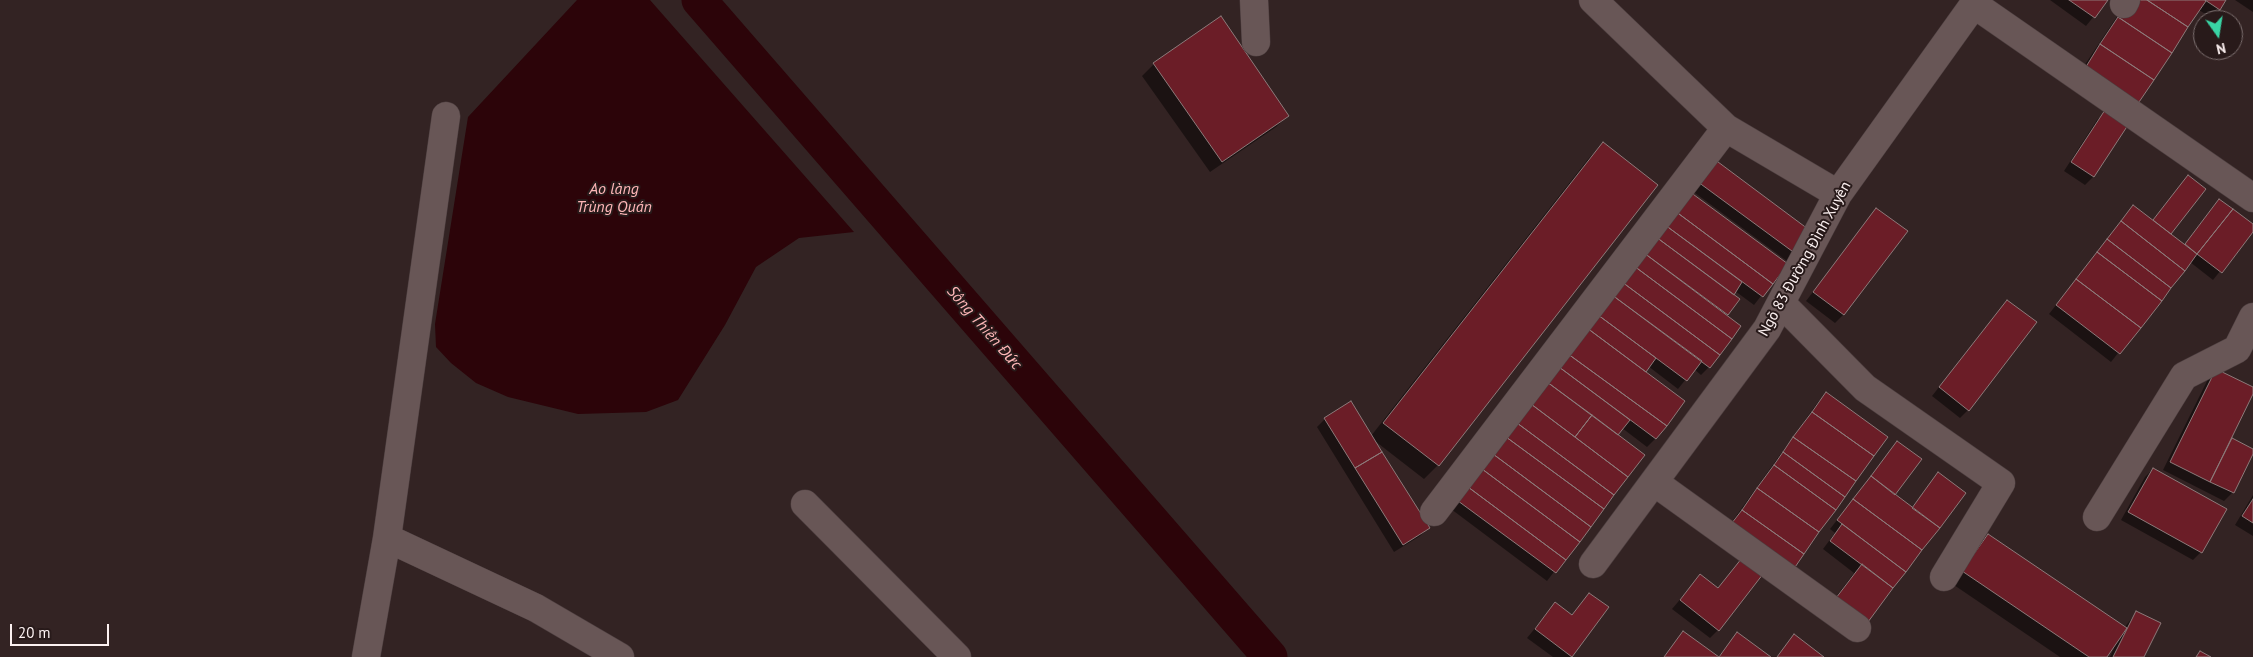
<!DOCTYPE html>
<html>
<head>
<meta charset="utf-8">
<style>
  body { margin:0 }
  #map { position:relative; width:2253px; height:657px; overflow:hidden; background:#332323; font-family:"PT Sans",sans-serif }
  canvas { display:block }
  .north { position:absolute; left:2193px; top:10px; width:50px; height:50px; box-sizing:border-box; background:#281a1a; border:1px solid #7d7070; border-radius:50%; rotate:167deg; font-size:14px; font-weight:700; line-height:20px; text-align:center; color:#fcf1f1 }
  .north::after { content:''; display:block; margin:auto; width:18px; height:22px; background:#39d4a5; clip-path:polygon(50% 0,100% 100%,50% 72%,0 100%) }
  .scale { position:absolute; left:10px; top:624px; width:99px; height:22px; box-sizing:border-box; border:2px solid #fcf1f1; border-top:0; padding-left:6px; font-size:15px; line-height:18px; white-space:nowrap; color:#fcf1f1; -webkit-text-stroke:4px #281a1a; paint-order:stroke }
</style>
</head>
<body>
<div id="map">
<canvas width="2253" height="657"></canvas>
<div class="north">N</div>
<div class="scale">20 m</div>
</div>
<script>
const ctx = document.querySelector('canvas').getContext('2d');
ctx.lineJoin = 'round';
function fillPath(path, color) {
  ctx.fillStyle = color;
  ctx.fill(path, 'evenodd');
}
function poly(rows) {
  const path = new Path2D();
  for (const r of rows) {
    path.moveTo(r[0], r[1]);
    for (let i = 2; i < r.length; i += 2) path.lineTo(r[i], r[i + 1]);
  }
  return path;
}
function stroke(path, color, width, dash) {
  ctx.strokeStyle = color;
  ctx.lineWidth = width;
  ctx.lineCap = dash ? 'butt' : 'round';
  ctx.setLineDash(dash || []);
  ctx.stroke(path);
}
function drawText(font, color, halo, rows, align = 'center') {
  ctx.font = font + ' "PT Sans",sans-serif';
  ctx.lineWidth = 4;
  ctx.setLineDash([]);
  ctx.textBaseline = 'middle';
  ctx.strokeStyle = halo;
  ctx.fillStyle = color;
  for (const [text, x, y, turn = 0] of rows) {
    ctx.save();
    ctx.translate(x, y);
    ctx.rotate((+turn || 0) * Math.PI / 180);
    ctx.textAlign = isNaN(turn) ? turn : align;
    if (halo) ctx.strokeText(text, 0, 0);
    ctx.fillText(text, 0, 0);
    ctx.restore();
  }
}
const water = poly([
  [577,0,650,0,854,232,799,238,756,267,725,325,678,400,646,412,578,414,508,397,476,383,451,363,436,347,435,324,468,117]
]);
const shadow = poly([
  [2050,0,2107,0,2086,26],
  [2128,0,2224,0,2210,17,2199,10,2076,78],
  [2235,0,2253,0,2253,12],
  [1220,18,1288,115,1276,127,1210,172,1142,76,1154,64],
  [2106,112,2127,126,2093,177,2085,185,2064,171,2097,120],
  [1603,144,1656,185,1438,465,1424,479,1375,441,1428,528,1420,536,1394,552,1317,427,1325,419,1371,436,1589,158],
  [1702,166,1795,253,1787,261,1687,187],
  [2188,177,2204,189,2169,234,2184,245,2215,204,2253,226,2253,230,2213,280,2190,262,2111,362,2049,314,2133,207,2152,221],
  [1678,199,1786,264,1754,305,1735,291,1732,295,1738,299,1726,316,1709,367,1701,375,1694,369,1678,389,1648,366,1644,372,1656,438,1647,447,1622,428,1617,435,1643,455,1547,581,1447,506],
  [1876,210,1844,314,1835,323,1806,301],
  [2007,301,1968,410,1960,418,1932,396],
  [2216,371,2253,389,2230,439,2253,451,2233,492,2224,501,2163,470,2208,379],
  [1826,394,1790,572,1721,537,1818,402],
  [1898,442,1894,495,1911,508,1939,474,1964,494,1867,621,1829,606,1854,573,1823,549,1835,533,1830,529],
  [2153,469,2201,552,2193,560,2121,520,2145,477],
  [2253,495,2253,536,2235,525],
  [1988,535,2124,628,2136,613,2142,657,2110,657,2114,648,2113,647,2106,657,2060,657,1951,583,1976,547],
  [1742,560,1718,630,1710,638,1672,609,1700,576,1717,589],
  [1589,594,1607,607,1570,657,1553,657,1527,638,1555,604,1571,616],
  [1737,634,1769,657,1718,657]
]);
const canal = poly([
  [699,0,1270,657]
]);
const building = poly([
  [2069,0,2108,0,2095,18,2069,0],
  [2129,0,2147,0,2188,27,2172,53,2118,17,2129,0],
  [2147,0,2205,0,2206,1,2188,27,2147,0],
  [2205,0,2226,0,2220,10,2205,0],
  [1221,16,1289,116,1222,162,1153,63,1221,16],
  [2118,17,2172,53,2154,80,2100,44,2118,17],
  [2100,44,2154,80,2137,105,2084,70,2100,44],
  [2105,110,2128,125,2094,177,2071,162,2105,110],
  [1603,142,1658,185,1439,466,1383,423,1603,142],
  [1710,156,1812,232,1796,254,1694,179,1710,156],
  [2188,175,2206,189,2171,234,2153,220,2188,175],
  [1686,189,1788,264,1773,284,1671,208,1686,189],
  [2219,199,2233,209,2197,254,2185,244,2219,199],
  [2133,205,2197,254,2185,271,2121,221,2133,205],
  [1671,208,1773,284,1763,297,1661,222,1671,208],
  [1876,208,1908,231,1844,315,1813,292,1876,208],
  [2233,209,2253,224,2253,232,2222,273,2197,254,2233,209],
  [2121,221,2185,271,2171,288,2107,239,2121,221],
  [1661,222,1742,282,1734,295,1652,234,1661,222],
  [1652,234,1740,299,1728,315,1640,250,1652,234],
  [2107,239,2171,288,2162,301,2097,252,2107,239],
  [1640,250,1741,326,1732,339,1630,263,1640,250],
  [2097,252,2162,301,2141,328,2076,279,2097,252],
  [1630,263,1732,339,1720,355,1618,279,1630,263],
  [1618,279,1720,355,1710,368,1608,292,1618,279],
  [2076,279,2141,328,2120,354,2056,305,2076,279],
  [1608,292,1702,361,1687,381,1594,312,1608,292],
  [2007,300,2037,322,1969,411,1939,387,2007,300],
  [1594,312,1656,358,1646,372,1583,325,1594,312],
  [1583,325,1685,401,1667,426,1564,351,1583,325],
  [1564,351,1667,426,1656,439,1555,364,1564,351],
  [1555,364,1630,420,1618,435,1543,379,1555,364],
  [2216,369,2253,387,2253,394,2210,482,2170,462,2216,369],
  [1543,379,1592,415,1575,437,1527,401,1543,379],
  [1826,392,1888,437,1874,456,1812,412,1826,392],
  [1351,401,1382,452,1355,468,1324,418,1351,401],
  [1527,401,1628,477,1614,495,1513,420,1527,401],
  [1812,412,1874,456,1856,481,1793,437,1812,412],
  [1592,415,1645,455,1628,477,1575,437,1592,415],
  [1513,420,1614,495,1604,509,1502,434,1513,420],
  [1502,434,1604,509,1591,527,1489,451,1502,434],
  [1793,437,1856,481,1845,497,1783,452,1793,437],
  [2232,438,2253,449,2253,454,2234,493,2210,482,2232,438],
  [1897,441,1922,459,1895,495,1871,476,1897,441],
  [1489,451,1591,527,1580,542,1478,466,1489,451],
  [1382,452,1430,528,1403,545,1355,468,1382,452],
  [1783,452,1845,497,1836,510,1774,465,1783,452],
  [1774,465,1836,510,1819,532,1757,488,1774,465],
  [1478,466,1580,542,1566,560,1464,484,1478,466],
  [2153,468,2227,509,2202,553,2128,512,2153,468],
  [1938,472,1966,493,1940,528,1912,508,1938,472],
  [1871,476,1940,528,1922,550,1853,499,1871,476],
  [1464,484,1566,560,1556,573,1454,498,1464,484],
  [1757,488,1819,532,1804,554,1742,510,1757,488],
  [1853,499,1922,550,1906,572,1837,520,1853,499],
  [2253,499,2253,523,2242,516,2253,499],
  [1742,510,1804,554,1791,573,1728,528,1742,510],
  [1842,524,1906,572,1893,588,1830,541,1842,524],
  [1988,534,2127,628,2107,657,2089,657,1962,571,1988,534],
  [1742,558,1763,574,1719,631,1680,600,1700,574,1718,588,1742,558],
  [1862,564,1893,588,1868,622,1836,598,1862,564],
  [1589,593,1609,607,1572,657,1535,629,1555,602,1572,615,1589,593],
  [2136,611,2161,623,2144,657,2113,657,2136,611],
  [1683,631,1719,657,1664,657,1683,631],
  [1737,632,1771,657,1719,657,1737,632],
  [1794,634,1824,657,1777,657,1794,634],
  [2200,651,2211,657,2196,657,2200,651]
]);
const minor = poly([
  [1254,0,1256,42],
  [1593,0,1726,128,1838,194],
  [2124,4,2126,0],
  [1975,5,2253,198],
  [1781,303,1865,388,2001,483,1944,577],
  [1654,482,1857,628],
  [805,504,957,657],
  [1434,512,1726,128],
  [2097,517,2184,376,2237,349,2253,317],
  [387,538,536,608,620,657],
  [1593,564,1767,329,1838,194,1977,0],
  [366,657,387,538,446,116]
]);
const streetNames = [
  ["Ngõ 83 Đường Đình Xuyên",1805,259,-61]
];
const waterNames = [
  ["Ao làng",614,189],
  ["Trùng Quán",614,207],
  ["Sông Thiên Đức",984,328,49]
];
fillPath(water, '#2c0409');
fillPath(shadow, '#0007');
stroke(canal, '#2c0409', 35);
fillPath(building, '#6b1d27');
stroke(building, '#8d7a7a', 1);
stroke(minor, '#4c3e3f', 29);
stroke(minor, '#685656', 28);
drawText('15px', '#fcf1f1', '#281a1a', streetNames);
drawText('italic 16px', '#feb6b7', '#281a1a', waterNames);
</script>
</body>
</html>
